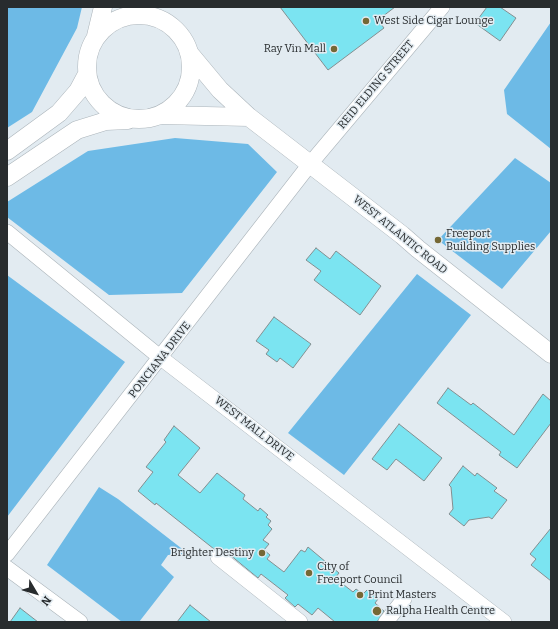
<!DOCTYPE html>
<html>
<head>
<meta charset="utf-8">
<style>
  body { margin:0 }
  #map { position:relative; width:558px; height:629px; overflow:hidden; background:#e2ebf1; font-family:Bitter,serif }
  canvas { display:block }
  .frame { position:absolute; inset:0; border:8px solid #282c2e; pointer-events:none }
  .north { position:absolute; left:16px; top:573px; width:40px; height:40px; -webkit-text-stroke:3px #e2ebf1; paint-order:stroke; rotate:128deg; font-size:11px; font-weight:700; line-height:16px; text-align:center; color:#282c2e }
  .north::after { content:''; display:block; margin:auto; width:14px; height:18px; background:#282c2e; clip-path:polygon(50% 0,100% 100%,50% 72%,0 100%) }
</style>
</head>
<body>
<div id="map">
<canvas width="558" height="629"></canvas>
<div class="frame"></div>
<div class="north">N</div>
</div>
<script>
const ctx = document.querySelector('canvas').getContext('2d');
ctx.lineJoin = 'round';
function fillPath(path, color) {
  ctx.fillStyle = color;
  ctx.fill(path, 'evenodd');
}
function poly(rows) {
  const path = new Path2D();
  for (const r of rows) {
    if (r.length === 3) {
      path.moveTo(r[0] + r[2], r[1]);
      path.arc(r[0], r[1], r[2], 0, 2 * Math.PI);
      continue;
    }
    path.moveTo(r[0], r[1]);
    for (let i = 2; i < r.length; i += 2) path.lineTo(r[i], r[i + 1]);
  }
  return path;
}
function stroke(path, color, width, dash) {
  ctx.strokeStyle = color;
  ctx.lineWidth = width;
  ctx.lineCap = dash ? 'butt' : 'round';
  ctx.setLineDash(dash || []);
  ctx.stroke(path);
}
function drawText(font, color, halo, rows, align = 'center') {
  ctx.font = font + ' Bitter,serif';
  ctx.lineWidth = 3;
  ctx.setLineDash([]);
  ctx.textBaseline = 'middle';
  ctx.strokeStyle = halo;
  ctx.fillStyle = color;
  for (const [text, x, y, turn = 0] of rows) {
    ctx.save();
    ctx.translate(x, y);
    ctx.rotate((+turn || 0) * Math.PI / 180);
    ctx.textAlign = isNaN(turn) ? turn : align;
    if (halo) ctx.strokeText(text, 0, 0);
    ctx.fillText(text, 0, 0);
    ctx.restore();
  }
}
const forest = poly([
  [7,7,82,7,77,28,32,112,7,128],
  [551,22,551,149,507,114,504,90],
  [175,138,248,144,277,172,182,293,109,295,7,217,7,202,88,151],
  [515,158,551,183,551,231,502,289,438,240],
  [417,274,471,315,344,475,288,433],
  [7,275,125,362,7,517],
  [99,487,118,499,190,555,168,555,161,565,174,577,139,622,122,622,47,565]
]);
const building = poly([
  [280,7,395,7,378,20,384,28,328,70,280,7],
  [487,7,500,7,516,18,500,41,475,23,487,7],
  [316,248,330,259,336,251,381,286,360,315,314,280,321,271,306,260,316,248],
  [274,317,311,344,293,368,280,358,277,362,266,354,269,350,256,341,274,317],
  [448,388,471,405,473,403,514,435,543,394,551,401,551,423,517,468,499,455,501,452,437,403,448,388],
  [399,424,442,458,424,481,396,459,387,470,372,459,399,424],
  [174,426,200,448,178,475,200,493,217,473,245,495,243,499,258,511,260,508,268,515,266,517,271,521,268,525,272,529,263,540,269,544,264,550,270,555,267,559,284,572,301,550,305,552,308,547,339,573,335,578,353,592,356,589,363,594,367,590,378,599,375,603,384,611,377,622,335,622,318,608,312,615,298,604,295,607,285,598,288,595,261,574,258,578,224,550,214,549,156,503,155,505,138,491,153,472,146,467,166,442,164,440,174,426],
  [463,466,475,476,477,473,497,488,494,491,507,500,492,519,489,517,469,520,464,526,449,514,453,509,451,487,449,485,463,466],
  [551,528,551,581,531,565,536,559,530,554,551,528],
  [190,605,211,622,177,622,190,605],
  [20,608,38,622,10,622,20,608]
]);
const minor = poly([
  [7,232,161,358,504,622],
  [7,554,310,164,442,7],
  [218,557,300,622],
  [7,568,80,622],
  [386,622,404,599]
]);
const major = poly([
  [139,67,52],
  [96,36,103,7],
  [190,54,220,90,249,117,402,235,418,249,551,354],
  [162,115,249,117],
  [7,151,59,113,78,91,86,76],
  [7,177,77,130,106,121,128,120]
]);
const markers = [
  [366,21,4,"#756835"],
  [334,49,4,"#756835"],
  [438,240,4,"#756835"],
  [262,553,4,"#756835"],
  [309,573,4,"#756835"],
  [360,595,4,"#756835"],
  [377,611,5,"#756835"]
];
const poiNames = [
  ["West Side Cigar Lounge",374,21],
  ["Ray Vin Mall",326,49,"right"],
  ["Freeport",446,234],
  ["Building Supplies",446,247],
  ["Brighter Destiny",254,553,"right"],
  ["City of",317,567],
  ["Freeport Council",317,580],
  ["Print Masters",368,595],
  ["Ralpha Health Centre",386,611]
];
const streetNames = [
  ["REID ELDING STREET",376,85,-50],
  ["WEST ATLANTIC ROAD",400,235,39],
  ["PONCIANA DRIVE",160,360,-52],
  ["WEST MALL DRIVE",254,429,38]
];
fillPath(forest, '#6dbae6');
fillPath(building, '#7be4f1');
stroke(building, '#838e90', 1);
stroke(minor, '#abb4ba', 16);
stroke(major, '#abb4ba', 19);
stroke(minor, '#fff', 15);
stroke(major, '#fff', 18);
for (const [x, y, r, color] of markers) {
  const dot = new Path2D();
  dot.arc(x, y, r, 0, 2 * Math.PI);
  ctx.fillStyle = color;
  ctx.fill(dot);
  stroke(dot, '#e2ebf1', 1.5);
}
drawText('11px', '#282c2e', '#e2ebf1', poiNames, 'left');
drawText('11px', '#282c2e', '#e2ebf1', streetNames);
</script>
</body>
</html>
